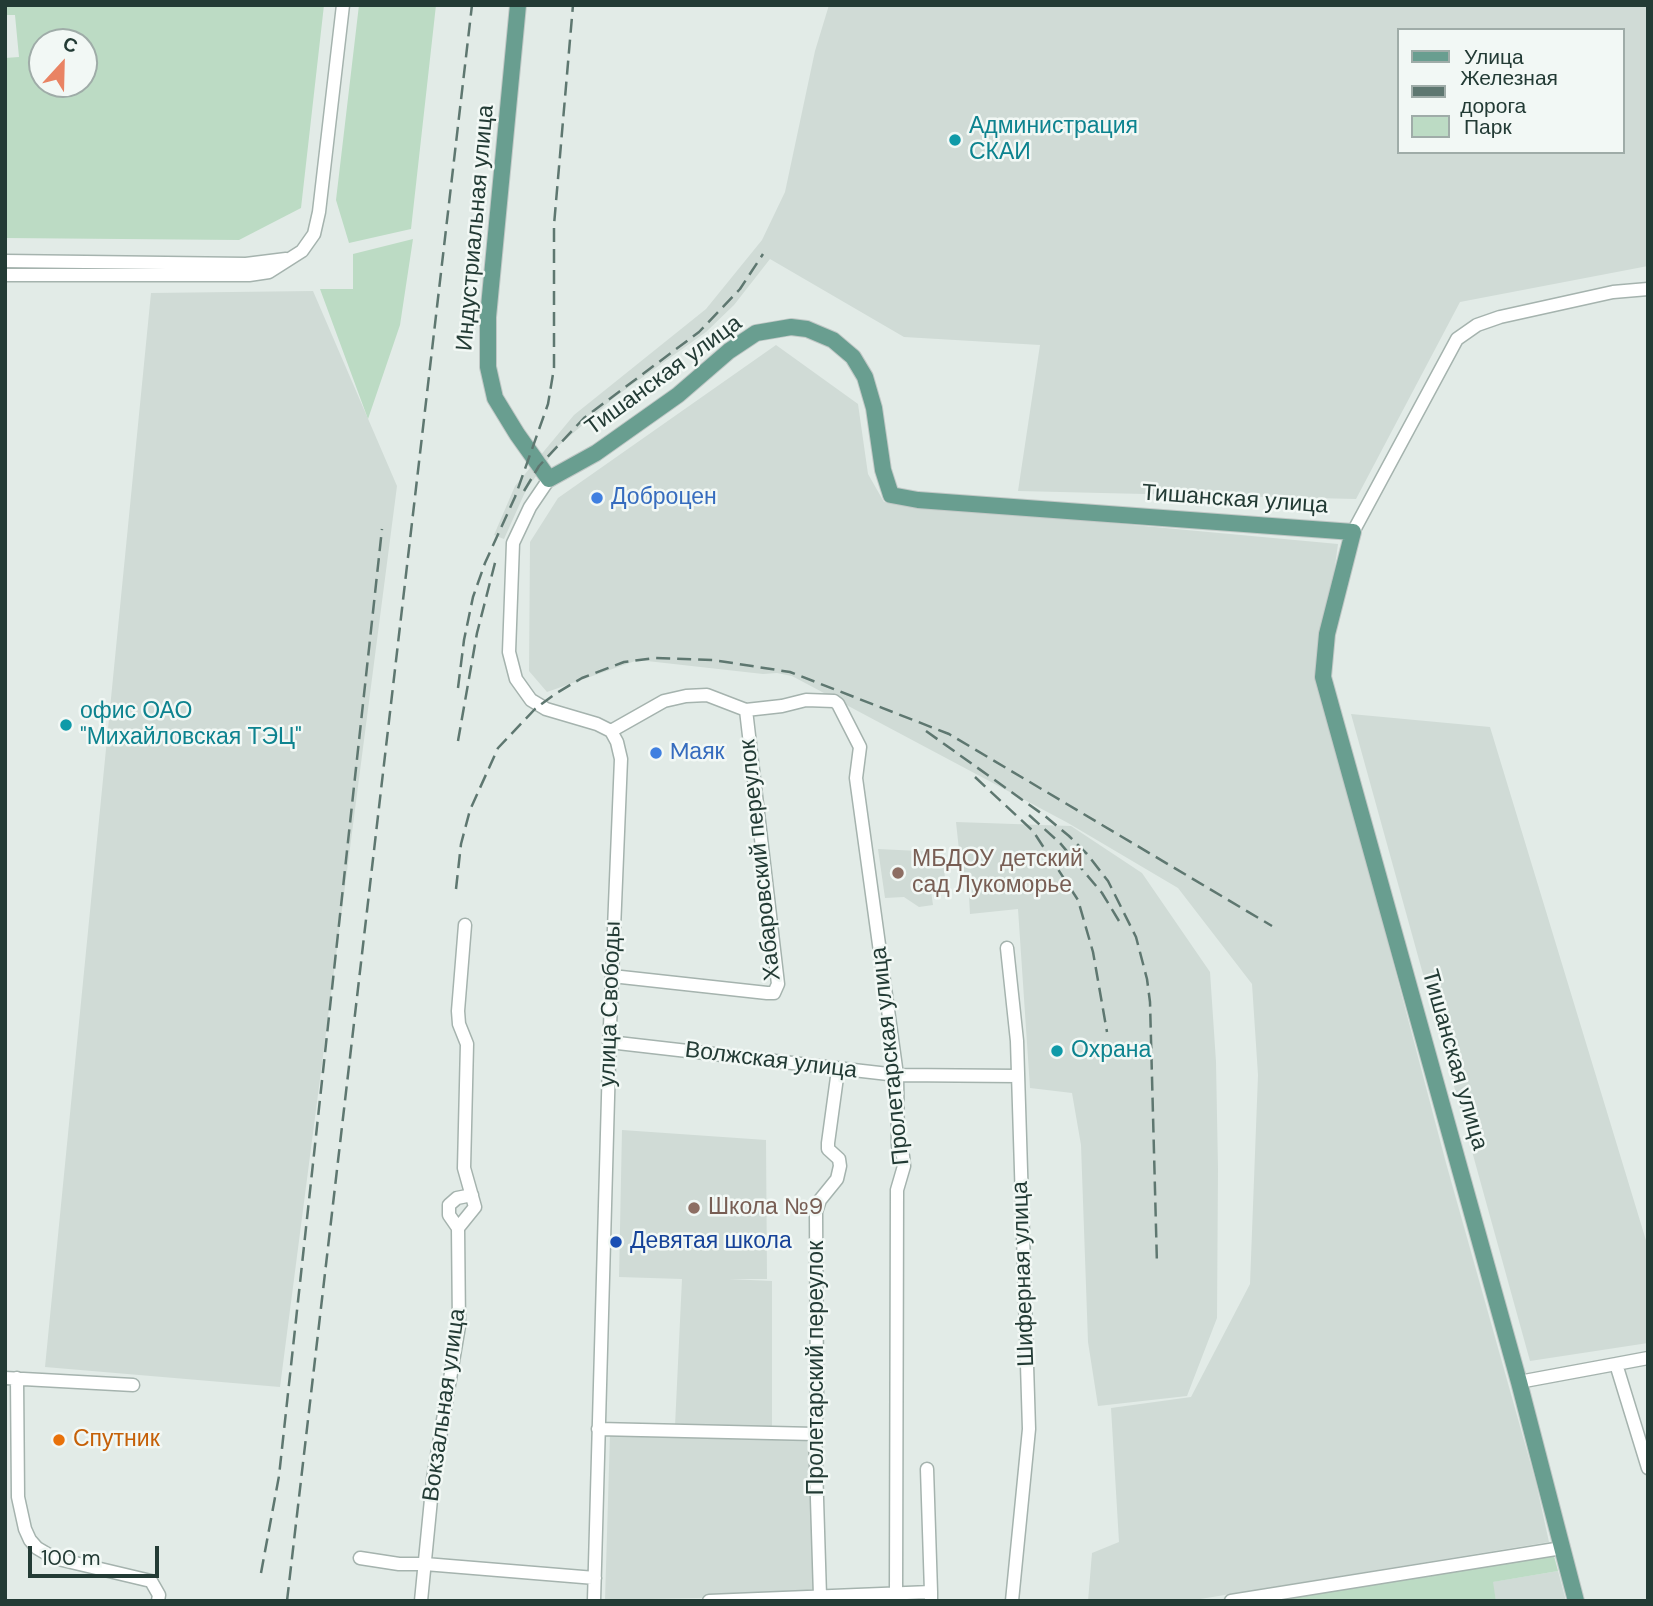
<!DOCTYPE html>
<html>
<head>
<meta charset="utf-8">
<style>
  body { margin:0 }
  #map { position:relative; width:1653px; height:1606px; overflow:hidden; background:#e2ebe7; font-family:"DM Sans",sans-serif }
  canvas { display:block }
  .frame { position:absolute; inset:0; border:7px solid #233b35; pointer-events:none }
  .legend { position:absolute; left:1397px; top:28px; width:228px; height:126px; box-sizing:border-box; background:#f2f8f5; border:2px solid #9faca8; margin:0; padding:9px 12px; list-style:none; font-size:21px; color:#233b35 }
  .legend li { display:flex; align-items:center; gap:14px; height:35px }
  .legend b { width:35px; border:2px solid #9faca8 }
  .north { position:absolute; left:28px; top:28px; width:70px; height:70px; box-sizing:border-box; background:#f2f8f5; border:2px solid #9faca8; border-radius:50%; rotate:22deg; font-size:19px; font-weight:700; line-height:28px; text-align:center; color:#233b35 }
  .north::after { content:''; display:block; margin:auto; width:24px; height:32px; background:#e98363; clip-path:polygon(50% 0,100% 100%,50% 72%,0 100%) }
  .scale { position:absolute; left:28px; top:1546px; width:131px; height:32px; box-sizing:border-box; border:4px solid #233b35; border-top:0; padding-left:9px; font-size:21px; line-height:24px; white-space:nowrap; color:#233b35; -webkit-text-stroke:5px #f2f8f5; paint-order:stroke }
</style>
</head>
<body>
<div id="map">
<canvas width="1653" height="1606"></canvas>
<div class="frame"></div>
<ul class="legend">
<li><b style="height:9px;background:#699e90"></b>Улица</li>
<li><b style="height:9px;background:#5e7770"></b>Железная дорога</li>
<li><b style="height:19px;background:#bcdbc4"></b>Парк</li>
</ul>
<div class="north">С</div>
<div class="scale">100 m</div>
</div>
<script>
const ctx = document.querySelector('canvas').getContext('2d');
ctx.lineJoin = 'round';
function fillPath(path, color) {
  ctx.fillStyle = color;
  ctx.fill(path, 'evenodd');
}
function poly(rows) {
  const path = new Path2D();
  for (const r of rows) {
    path.moveTo(r[0], r[1]);
    for (let i = 2; i < r.length; i += 2) path.lineTo(r[i], r[i + 1]);
  }
  return path;
}
function stroke(path, color, width, dash) {
  ctx.strokeStyle = color;
  ctx.lineWidth = width;
  ctx.lineCap = dash ? 'butt' : 'round';
  ctx.setLineDash(dash || []);
  ctx.stroke(path);
}
function drawText(font, color, halo, rows, align = 'center') {
  ctx.font = font + ' "DM Sans",sans-serif';
  ctx.lineWidth = 5;
  ctx.setLineDash([]);
  ctx.textBaseline = 'middle';
  ctx.strokeStyle = halo;
  ctx.fillStyle = color;
  for (const [text, x, y, turn = 0] of rows) {
    ctx.save();
    ctx.translate(x, y);
    ctx.rotate((+turn || 0) * Math.PI / 180);
    ctx.textAlign = isNaN(turn) ? turn : align;
    if (halo) ctx.strokeText(text, 0, 0);
    ctx.fillText(text, 0, 0);
    ctx.restore();
  }
}
const built = poly([
  [829,5,1648,5,1648,266,1460,302,1356,499,1018,491,1040,345,904,337,770,259,734,305,706,332,615,397,557,447,526,490,504,539,494,535,515,486,574,415,706,309,762,240,785,192,815,51],
  [1399,30,1623,30,1623,152,1399,152],
  [313,291,397,486,280,1387,45,1367,151,293],
  [776,345,858,404,868,474,884,502,1338,544,1319,682,1446,1163,1536,1483,1549,1542,1188,1601,1088,1601,1092,1553,1119,1542,1111,1408,1191,1397,1250,1284,1258,1075,1252,984,1178,888,1068,823,792,676,777,673,763,674,638,660,547,692,529,671,530,542,558,498],
  [1351,714,1490,727,1648,1247,1648,1343,1530,1361],
  [956,822,1071,826,1142,873,1210,972,1216,1062,1218,1169,1217,1318,1187,1396,1098,1406,1088,1342,1081,1145,1072,1093,1030,1088,1018,909,970,914,968,878,962,878],
  [878,849,939,852,940,857,943,857,946,889,931,891,933,905,919,907,904,897,885,898],
  [622,1130,766,1140,767,1279,729,1279,772,1281,772,1428,675,1426,682,1279,619,1277],
  [610,1434,811,1440,814,1592,741,1597,605,1600],
  [1558,1571,1566,1601,1496,1601,1492,1582]
]);
const green = poly([
  [5,5,324,5,301,208,239,240,5,238,5,58,19,57,15,15,5,15],
  [42,42,84,42,84,84,42,84],
  [359,5,436,5,411,229,349,243,336,200],
  [413,239,400,325,368,419,320,289,353,289,353,254],
  [1554,1556,1558,1571,1493,1582,1496,1601,1271,1601]
]);
const minor = poly([
  [5,261,246,264,286,259],
  [5,275,249,275,269,272,302,251,314,234,319,212,343,5],
  [549,479,530,507,513,543,509,652,516,679,531,700,546,709,597,724,611,731,617,742,621,759,610,1026,594,1601],
  [1353,532,1457,339,1477,325,1500,317,1613,292,1648,289],
  [746,710,782,706,806,700,834,701,838,704,860,747,856,778,897,1075,898,1146,903,1156,904,1166,897,1190,896,1593],
  [611,731,664,701,686,696,707,695,746,710,778,984,774,993,767,993,612,976],
  [1007,948,1017,1041,1029,1429,1012,1601],
  [609,1042,897,1075,1018,1076],
  [458,1228,449,1215,449,1205,457,1198,472,1195],
  [1616,1364,1648,1358],
  [5,1378,133,1385],
  [17,1378,18,1497,25,1529,30,1540,37,1548,54,1558,151,1581,159,1595,158,1601],
  [1519,1382,1616,1364,1648,1468],
  [598,1429,815,1434],
  [927,1469,931,1592],
  [360,1558,399,1564,425,1564,595,1578],
  [820,1596,815,1434,817,1402,816,1212,820,1200,837,1179,840,1166,839,1159,828,1149,828,1143,838,1070],
  [421,1601,433,1479,459,1326,458,1228,475,1207,464,1168,467,1044,459,1024,458,1011,465,925],
  [709,1601,931,1592,931,1601],
  [1231,1601,1562,1548]
]);
const major = poly([
  [518,5,488,317,488,367,495,398,517,434,549,479,596,453,678,395,729,351,756,333,791,327,807,329,833,340,853,357,865,377,874,408,883,470,891,495,918,500,1353,532,1327,634,1323,677,1519,1382,1576,1601]
]);
const rail = poly([
  [524,491,539,466,584,418,699,332,740,289,763,254],
  [458,688,464,640,473,597,485,563,515,497,548,404,554,368,554,225,573,5],
  [926,731,1045,816,1069,836,1087,854,1108,881,1136,937,1147,979,1150,1002,1157,1265],
  [458,741,477,633,496,559],
  [975,777,1033,831,1078,900,1093,952,1107,1032],
  [1029,815,1060,843,1102,893,1119,921],
  [456,889,461,844,470,810,498,748,535,709,555,694,582,678,624,662,654,658,713,660,790,672,949,734,1272,926],
  [261,1573,279,1476,382,529],
  [287,1601,472,5]
]);
const markers = [
  [955,140,7,"#0f9aa8"],
  [597,498,7,"#3f7fe0"],
  [66,725,7,"#0f9aa8"],
  [656,753,7,"#3f7fe0"],
  [898,873,7,"#8d6e63"],
  [1057,1051,7,"#0f9aa8"],
  [694,1208,7,"#8d6e63"],
  [616,1242,7,"#1a4fb4"],
  [59,1440,7,"#e8710a"]
];
const cultureNames = [
  ["Администрация",969,127],
  ["СКАИ",969,153],
  ["офис ОАО",80,712],
  ["\"Михайловская ТЭЦ\"",80,738],
  ["Охрана",1071,1051]
];
const streetNames = [
  ["Индустриальная улица",476,228,-85],
  ["Тишанская улица",664,376,-36],
  ["Тишанская улица",1235,500,4],
  ["Хабаровский переулок",761,860,-96],
  ["улица Свободы",611,1004,-88],
  ["Пролетарская улица",891,1056,-96],
  ["Тишанская улица",1454,1060,74],
  ["Волжская улица",771,1061,7],
  ["Шиферная улица",1024,1274,-92],
  ["Пролетарский переулок",817,1368,-90],
  ["Вокзальная улица",445,1405,-82]
];
const shopNames = [
  ["Доброцен",611,498],
  ["Mаяк",670,753]
];
const educationNames = [
  ["МБДОУ детский",912,860],
  ["сад Лукоморье",912,886],
  ["Школа №9",708,1208]
];
const transitNames = [
  ["Девятая школа",630,1242]
];
const foodNames = [
  ["Спутник",73,1440]
];
fillPath(built, '#d0dbd6');
fillPath(green, '#bcdbc4');
stroke(minor, '#a5b3ae', 15);
stroke(major, '#c1c8c6', 18);
stroke(minor, '#fff', 12);
stroke(major, '#699e90', 16);
stroke(rail, '#5e7770', 2.5, [14, 7]);
for (const [x, y, r, color] of markers) {
  const dot = new Path2D();
  dot.arc(x, y, r, 0, 2 * Math.PI);
  ctx.fillStyle = color;
  ctx.fill(dot);
  stroke(dot, '#f2f8f5', 2.5);
}
drawText('23px', '#0d838f', '#f2f8f5', cultureNames, 'left');
drawText('23px', '#233b35', '#f2f8f5', streetNames);
drawText('23px', '#366cbe', '#f2f8f5', shopNames, 'left');
drawText('23px', '#785e54', '#f2f8f5', educationNames, 'left');
drawText('23px', '#164399', '#f2f8f5', transitNames, 'left');
drawText('23px', '#c56008', '#f2f8f5', foodNames, 'left');
</script>
</body>
</html>
